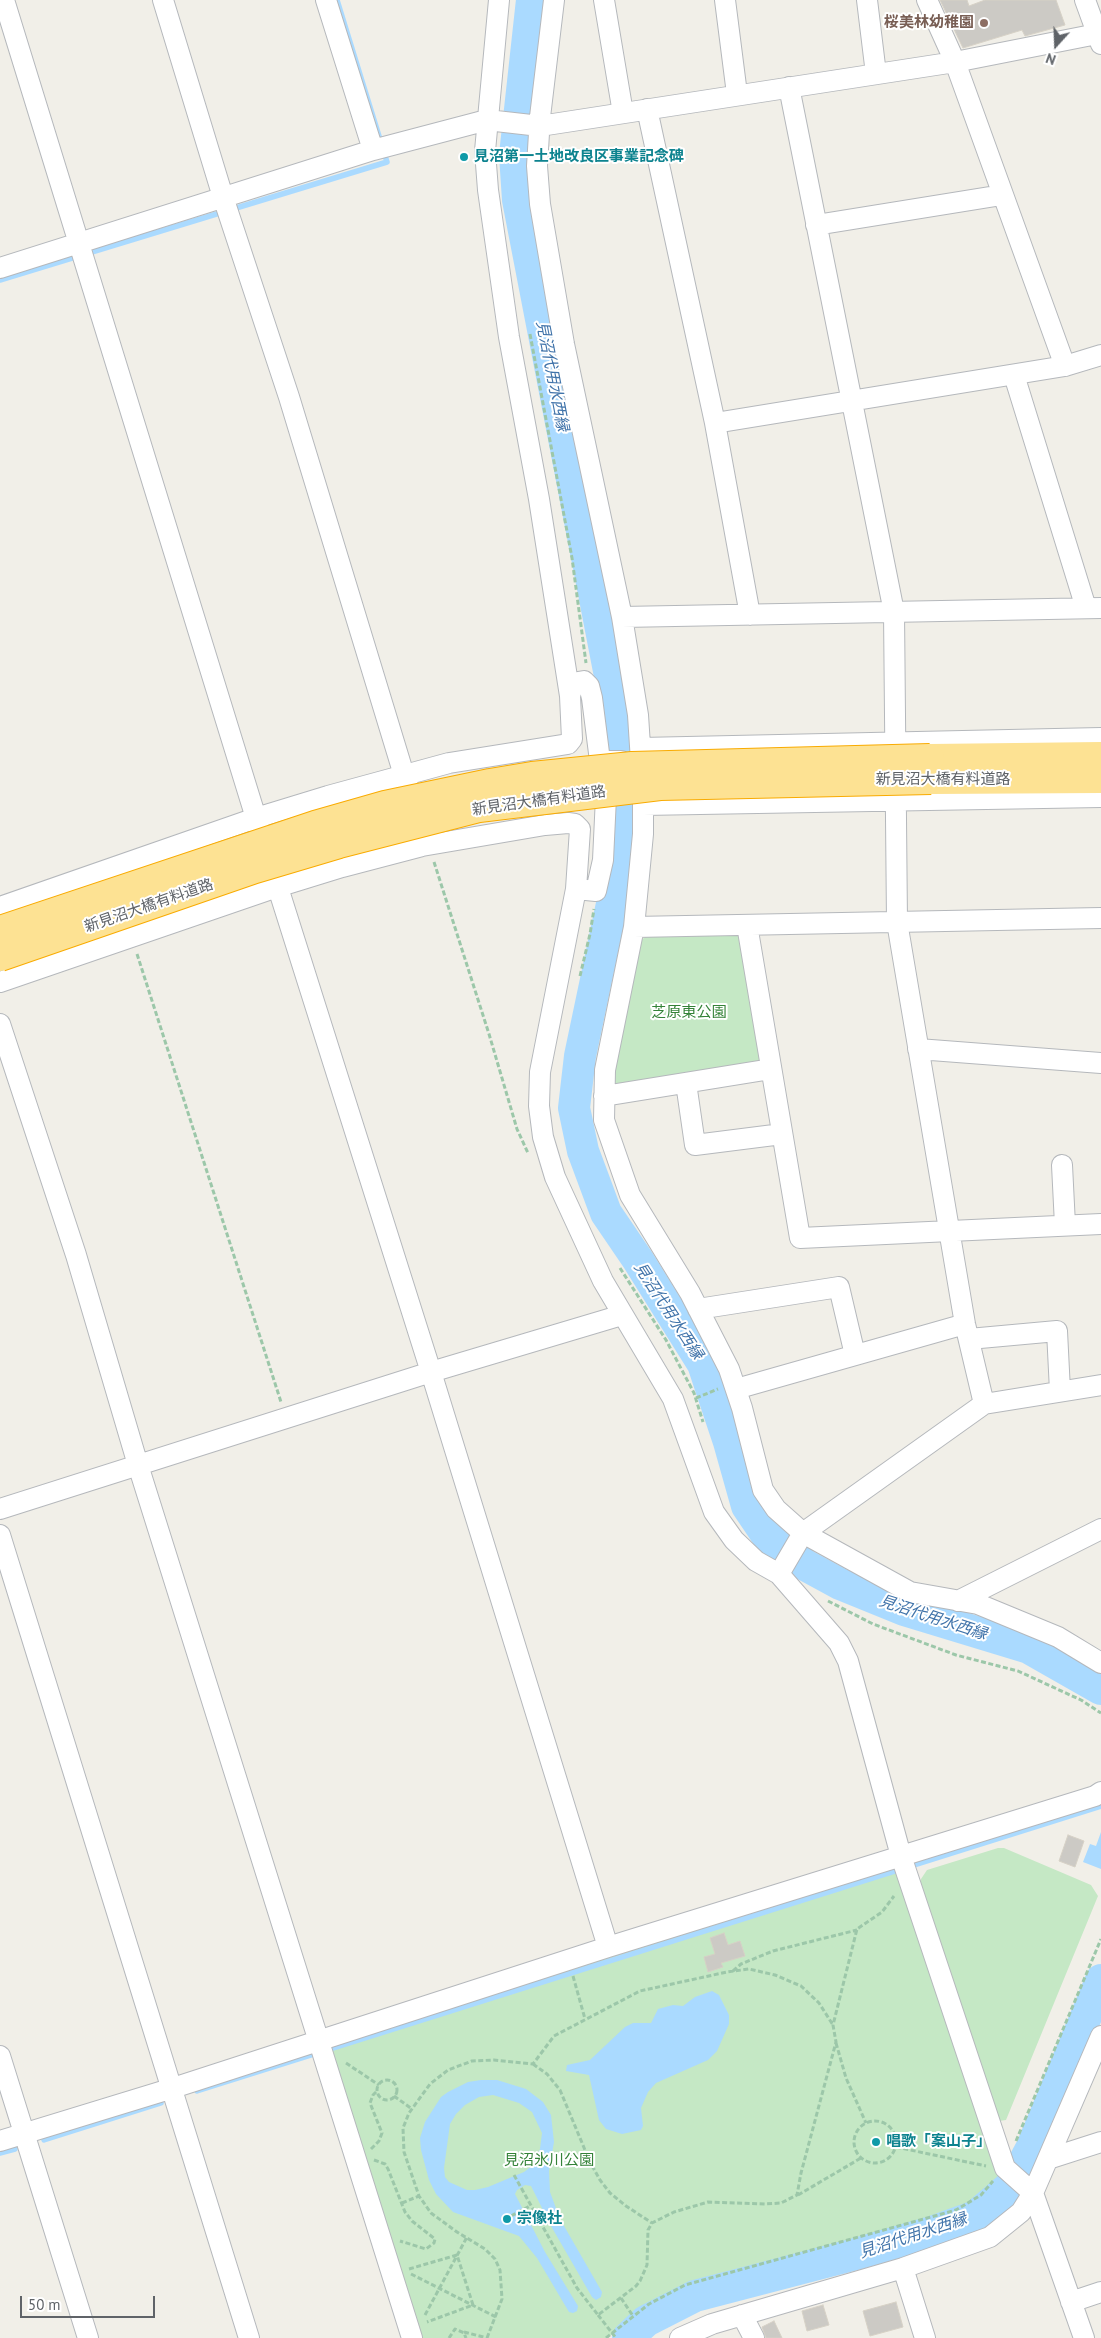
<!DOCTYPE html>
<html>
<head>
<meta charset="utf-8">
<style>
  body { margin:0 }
  #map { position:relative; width:1101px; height:2338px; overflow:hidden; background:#f1efe8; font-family:"PT Sans",sans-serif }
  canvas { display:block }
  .north { position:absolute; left:1031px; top:20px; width:50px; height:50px; -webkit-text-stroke:4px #fff; paint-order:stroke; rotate:200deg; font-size:14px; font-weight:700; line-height:20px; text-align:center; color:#5f6368 }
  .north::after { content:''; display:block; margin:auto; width:18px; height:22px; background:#5f6368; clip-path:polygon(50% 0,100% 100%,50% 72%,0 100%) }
  .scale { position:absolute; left:20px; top:2296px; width:135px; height:22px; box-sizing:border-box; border:2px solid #5f6368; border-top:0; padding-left:6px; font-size:15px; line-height:18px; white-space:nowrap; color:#5f6368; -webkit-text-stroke:4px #fff; paint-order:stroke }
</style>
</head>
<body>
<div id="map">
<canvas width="1101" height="2338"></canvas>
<div class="north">N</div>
<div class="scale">50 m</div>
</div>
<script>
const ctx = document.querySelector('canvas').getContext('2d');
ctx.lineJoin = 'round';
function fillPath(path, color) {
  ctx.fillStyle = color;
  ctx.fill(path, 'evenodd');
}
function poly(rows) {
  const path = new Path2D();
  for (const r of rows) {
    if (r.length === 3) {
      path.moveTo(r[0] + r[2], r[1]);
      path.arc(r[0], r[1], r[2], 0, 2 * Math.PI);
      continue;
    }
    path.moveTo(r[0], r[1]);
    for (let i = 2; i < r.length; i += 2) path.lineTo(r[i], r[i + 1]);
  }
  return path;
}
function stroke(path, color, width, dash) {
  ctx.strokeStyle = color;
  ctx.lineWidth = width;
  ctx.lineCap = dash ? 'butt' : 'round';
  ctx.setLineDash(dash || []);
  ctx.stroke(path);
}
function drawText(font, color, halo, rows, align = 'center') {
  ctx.font = font + ' "PT Sans","Noto Sans JP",sans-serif';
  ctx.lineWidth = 4;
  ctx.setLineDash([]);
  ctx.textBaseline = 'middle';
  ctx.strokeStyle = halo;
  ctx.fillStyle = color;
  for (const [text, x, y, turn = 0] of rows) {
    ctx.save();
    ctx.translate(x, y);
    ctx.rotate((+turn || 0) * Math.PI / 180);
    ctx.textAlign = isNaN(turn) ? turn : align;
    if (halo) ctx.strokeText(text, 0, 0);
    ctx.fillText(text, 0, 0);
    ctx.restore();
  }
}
const green = poly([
  [736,934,743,942,761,1067,608,1089,638,943,645,937],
  [998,1848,1004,1848,1091,1885,1098,1896,1006,2120,999,2121,920,1885,921,1879,927,1870],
  [900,1867,1001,2178,983,2197,956,2212,686,2287,650,2306,607,2338,419,2338,328,2045]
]);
const water = poly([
  [1101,1832,1101,1869,1083,1862,1090,1844,1096,1846],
  [712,1991,719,1995,729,2015,729,2024,717,2051,708,2060,656,2083,648,2092,641,2108,643,2126,641,2130,622,2134,606,2129,599,2120,589,2075,566,2071,567,2065,590,2060,625,2027,633,2023,651,2023,658,2009,673,2005,683,2006,695,1997],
  [481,2080,497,2080,526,2089,543,2102,551,2115,554,2142,549,2171,550,2192,560,2219,602,2292,601,2297,596,2300,592,2297,551,2226,531,2186,525,2185,517,2190,515,2194,545,2252,578,2306,577,2311,573,2313,569,2312,537,2258,519,2236,453,2212,436,2194,429,2180,421,2150,420,2138,425,2122,441,2097,448,2092,468,2082],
  [493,2095,519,2103,532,2112,542,2133,540,2149,532,2166,524,2172,488,2187,475,2190,467,2190,449,2182,445,2177,444,2168,450,2124,456,2114,465,2105,479,2097]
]);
const stream = poly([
  [0,280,387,162,337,0],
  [197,2091,1101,1806],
  [44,2140,161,2103],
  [0,2153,15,2149]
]);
const river = poly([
  [532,0,515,155,518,200,615,702,620,750],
  [622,810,617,880,580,1056,574,1108,583,1151,606,1213,638,1260,703,1364,729,1442,747,1506,768,1537,805,1565,840,1584,904,1610,1029,1648,1101,1689],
  [628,2338,646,2321,695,2296,856,2254,929,2233,976,2216,1011,2186,1032,2147,1101,1980]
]);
const building = poly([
  [940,0,967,0,969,6,985,0,1056,0,1065,25,1025,36,1022,30,963,48,940,0],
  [1068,1835,1084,1841,1075,1867,1059,1861,1068,1835],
  [724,1933,728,1945,740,1941,745,1956,721,1963,723,1967,708,1972,704,1957,715,1954,710,1938,724,1933],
  [896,2302,903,2327,870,2336,863,2311,896,2302],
  [823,2305,829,2325,807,2331,802,2311,823,2305],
  [774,2321,782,2338,766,2338,762,2327,774,2321]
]);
const path = poly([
  [530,334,572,558,586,663],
  [434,862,489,1034,517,1129,528,1153],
  [137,954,281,1402],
  [580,976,590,934,594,909],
  [620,1268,666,1340,694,1393,703,1422],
  [696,1398,718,1389],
  [828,1601,873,1624,956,1655,1018,1671,1081,1700,1101,1713],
  [733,1971,741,1964,773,1951,857,1930],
  [573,1976,585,2019],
  [836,2043,846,2078,866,2123],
  [346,2063,379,2085],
  [533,2064,547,2074,560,2090,590,2162,600,2180,610,2193,626,2206,652,2223],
  [387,2090,10],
  [394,2096,412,2109],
  [875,2142,21],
  [1016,2141,1101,1939],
  [896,2147,986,2166],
  [371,2149,379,2141,382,2133,370,2103,373,2095,377,2091],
  [374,2160,385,2164,388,2169,405,2212,412,2221,435,2239,434,2243,426,2249,400,2241],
  [514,2175,577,2288,598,2315,636,2286,640,2281,647,2265,648,2230,652,2223,674,2212,708,2202,765,2204,781,2203,797,2195,801,2173,836,2042,833,2025,857,1929,882,1912,894,1896],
  [798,2195,861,2158],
  [402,2203,419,2196],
  [511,2216,530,2206],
  [409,2269,457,2255,473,2305,427,2322],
  [411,2274,496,2317],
  [621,2298,633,2316],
  [425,2315,467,2237],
  [598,2315,616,2338],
  [464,2332,487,2338],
  [449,2338,455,2329,464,2333,466,2338],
  [487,2338,502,2299,500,2270,495,2259,485,2249,457,2232,431,2213,419,2196,404,2152,403,2128,409,2113,430,2084,448,2070,472,2061,494,2060,533,2064,554,2036,640,1991,727,1972,749,1969,775,1975,801,1986,819,2003,833,2025],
  [606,2338,649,2304,685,2285,956,2210,981,2195,993,2181]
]);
const minor = poly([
  [4,0,256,818,431,1372,608,1947],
  [163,0,223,197,289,397,404,775,429,844],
  [326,0,373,150],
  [499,0,485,151,488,190,509,337,539,499,570,696],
  [554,0,540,117,537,166,540,204,564,344,622,617,638,715,643,792,643,834,634,927,605,1070,604,1120,630,1195,690,1293,729,1369,742,1408,763,1490,776,1509,803,1533,910,1592,978,1604,1058,1637,1101,1663],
  [604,0,623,113],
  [725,0,737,94],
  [867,0,876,74],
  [927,0,955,62,1065,366],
  [1085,0,1101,44],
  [789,87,894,612,897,922,965,1324,984,1404],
  [647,109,715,423,750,615],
  [816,225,1002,195],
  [0,268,373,150,487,120,540,126,955,62,1097,34],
  [1014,375,1086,608],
  [715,423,1065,366,1101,355],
  [622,617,1101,608],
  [641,748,1101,738],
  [643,805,1101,797],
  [576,889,540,1072,539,1106,543,1137,555,1177,603,1281,673,1399,714,1512,734,1540,756,1561,779,1574],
  [0,907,256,818,328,796,449,763,568,744,572,739,570,696,572,688,578,682,584,681,589,686,592,698,600,761,621,761],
  [747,925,800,1238,1101,1224],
  [634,927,1101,918],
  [0,982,274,888,342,867,422,846,545,825,568,823,575,824,580,829,576,889,596,891,603,860,606,797,623,794],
  [0,1024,76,1255,138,1465,412,2338],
  [918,1049,1101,1063],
  [686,1083,695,1145,782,1134],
  [604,1096,771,1069],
  [1062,1165,1065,1225],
  [698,1309,839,1287,855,1355],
  [969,1339,1057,1331,1060,1391],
  [736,1389,965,1324],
  [0,1509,431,1372,622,1315],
  [0,1535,249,2338],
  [958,1601,1101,1529],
  [0,2056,88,2338],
  [0,2141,173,2088,608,1947,1095,1796,1101,1792],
  [1048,2159,1101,2142],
  [903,2268,925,2338],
  [1071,2302,1101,2292],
  [742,2315,754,2338],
  [680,2338,712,2324,903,2268,990,2237,1021,2212,1033,2193,1005,2168,901,1856,848,1661,839,1643,779,1574,803,1533,984,1404,1101,1385],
  [1084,2338,1033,2193,1101,2036]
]);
const highway = poly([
  [930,758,1101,756],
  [931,780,1101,779]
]);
const highwayBridge = poly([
  [0,930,315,825,385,805,490,783,532,776,632,766,930,758],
  [0,957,255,869,339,844,479,808,660,786,931,780]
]);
const markers = [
  [984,23,5,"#8d6e63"],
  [464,157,5,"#0f9aa8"],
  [876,2142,5,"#0f9aa8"],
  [507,2219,5,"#0f9aa8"]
];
const educationNames = [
  ["桜美林幼稚園",974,23]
];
const cultureNames = [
  ["見沼第一土地改良区事業記念碑",474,157],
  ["唱歌「案山子」",886,2142],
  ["宗像社",517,2219]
];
const streetNames = [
  ["新見沼大橋有料道路",943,780],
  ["新見沼大橋有料道路",539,801,-8],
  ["新見沼大橋有料道路",149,906,-19]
];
const parkNames = [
  ["芝原東公園",689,1013],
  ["見沼氷川公園",549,2161]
];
const waterNames = [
  ["見沼代用水西縁",552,376,79],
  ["見沼代用水西縁",668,1311,57],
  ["見沼代用水西縁",933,1618,18],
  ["見沼代用水西縁",913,2236,-18]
];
fillPath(green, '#c5e8c5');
fillPath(water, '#aadaff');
stroke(stream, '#aadaff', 5.5);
stroke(river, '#aadaff', 32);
fillPath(building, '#cccac5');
stroke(building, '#d6d1c6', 1);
stroke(minor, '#b5b8bc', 22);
stroke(highway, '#f9ab00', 30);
stroke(path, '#9cc7a9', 3, [5, 2.5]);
stroke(minor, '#fff', 20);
stroke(highway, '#fde293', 28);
stroke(highwayBridge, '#f9ab00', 30, []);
stroke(highwayBridge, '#fde293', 28);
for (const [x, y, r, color] of markers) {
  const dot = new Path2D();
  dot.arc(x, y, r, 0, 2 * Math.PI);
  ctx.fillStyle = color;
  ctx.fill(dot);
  stroke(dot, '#fff', 2);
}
drawText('bold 15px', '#785e54', '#fff', educationNames, 'right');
drawText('bold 15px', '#0d838f', '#fff', cultureNames, 'left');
drawText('15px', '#5f6368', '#fff', streetNames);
drawText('15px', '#348238', '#fff', parkNames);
drawText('italic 16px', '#4174aa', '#fff', waterNames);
</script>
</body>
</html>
